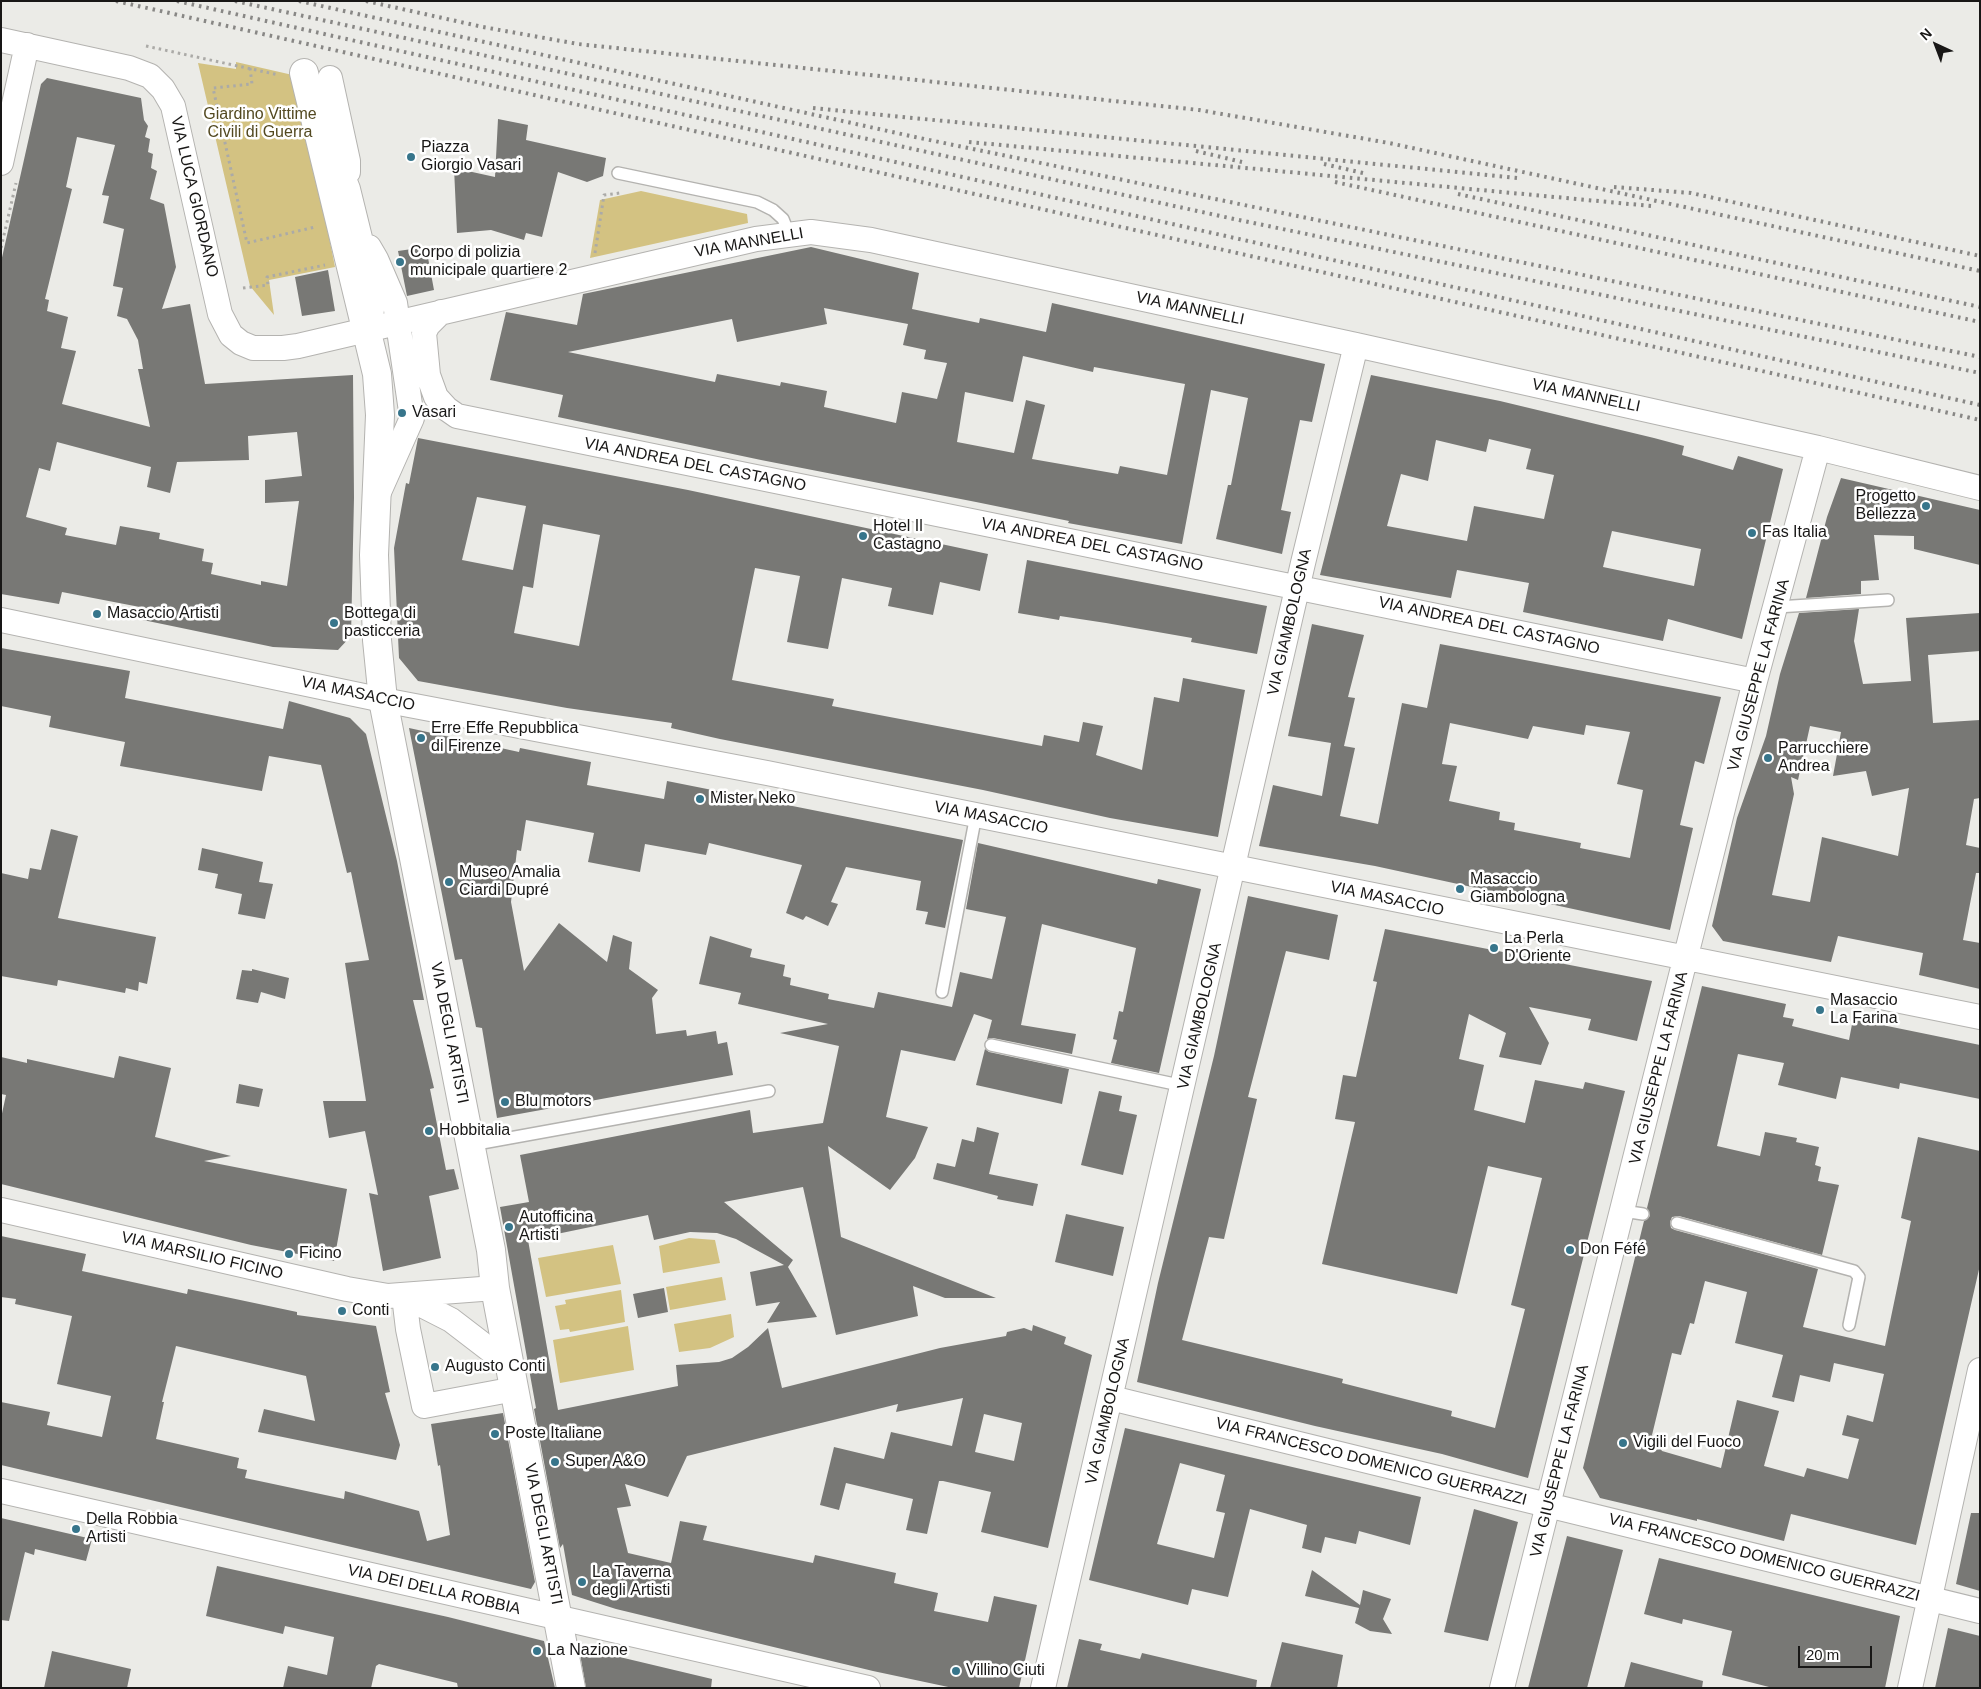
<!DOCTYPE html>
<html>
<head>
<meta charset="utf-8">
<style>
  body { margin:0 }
  #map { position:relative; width:1981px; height:1689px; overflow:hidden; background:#ebebe7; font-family:Helvetica,sans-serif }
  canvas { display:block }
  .frame { position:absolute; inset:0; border:2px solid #181716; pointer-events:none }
  .north { position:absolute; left:1911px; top:20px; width:50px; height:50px; -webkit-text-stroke:4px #fff; paint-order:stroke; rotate:317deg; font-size:14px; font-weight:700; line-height:20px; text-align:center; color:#181716 }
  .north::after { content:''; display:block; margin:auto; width:18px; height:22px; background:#181716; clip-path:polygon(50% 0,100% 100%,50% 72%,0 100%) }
  .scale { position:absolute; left:1798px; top:1646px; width:74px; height:22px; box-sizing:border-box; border:2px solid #181716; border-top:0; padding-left:6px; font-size:15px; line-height:18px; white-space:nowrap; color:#181716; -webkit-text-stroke:4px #fff; paint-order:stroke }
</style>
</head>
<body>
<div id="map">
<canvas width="1981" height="1689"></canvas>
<div class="frame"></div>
<div class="north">N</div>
<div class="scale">20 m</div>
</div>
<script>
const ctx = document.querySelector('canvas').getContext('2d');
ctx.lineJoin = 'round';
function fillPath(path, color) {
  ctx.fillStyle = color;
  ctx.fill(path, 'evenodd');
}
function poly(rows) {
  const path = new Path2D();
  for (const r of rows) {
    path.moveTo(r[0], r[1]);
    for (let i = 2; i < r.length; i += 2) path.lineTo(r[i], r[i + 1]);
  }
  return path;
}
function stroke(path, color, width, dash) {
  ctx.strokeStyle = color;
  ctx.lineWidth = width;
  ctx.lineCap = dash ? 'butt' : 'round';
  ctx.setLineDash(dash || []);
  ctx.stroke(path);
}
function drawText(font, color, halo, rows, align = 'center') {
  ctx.font = font + ' Helvetica,sans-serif';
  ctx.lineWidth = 5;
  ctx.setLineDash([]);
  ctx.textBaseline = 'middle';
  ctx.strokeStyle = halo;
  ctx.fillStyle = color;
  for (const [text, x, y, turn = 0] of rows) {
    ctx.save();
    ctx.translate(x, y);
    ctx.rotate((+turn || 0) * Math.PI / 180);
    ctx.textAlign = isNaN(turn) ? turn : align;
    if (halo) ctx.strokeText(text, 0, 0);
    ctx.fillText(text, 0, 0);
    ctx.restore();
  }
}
const green = poly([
  [236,62,297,76,335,267,269,280,274,315,250,286,198,63,236,69],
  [641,191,747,214,748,223,590,258,600,200],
  [689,1238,715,1240,720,1263,663,1273,659,1246],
  [613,1245,621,1284,546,1297,538,1258],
  [722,1277,726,1300,670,1310,666,1287],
  [621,1290,625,1322,570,1332,569,1329,560,1330,555,1306,566,1304,565,1300],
  [731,1314,734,1337,710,1348,679,1352,674,1324],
  [628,1326,634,1370,560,1383,553,1340]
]);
const building = poly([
  [47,78,141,98,144,120,148,126,145,137,150,139,148,152,153,154,151,168,157,171,150,199,164,204,176,267,162,309,190,304,205,384,353,375,354,498,351,636,338,650,273,647,143,620,145,608,62,592,59,604,1,594,1,262,41,84],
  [77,137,115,145,102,195,109,196,103,223,124,229,113,286,123,288,117,316,127,319,138,340,143,369,138,369,150,427,62,404,76,351,61,348,68,317,47,311,49,300,45,299,72,189,66,187],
  [297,432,302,476,265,480,265,503,299,501,287,586,261,581,261,585,211,574,213,563,202,561,204,549,159,539,160,533,120,526,116,545,65,535,67,528,26,517,39,468,50,471,57,442,151,467,147,487,170,493,177,462,249,460,248,436],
  [498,119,528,125,526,140,606,158,603,176,587,182,558,172,542,237,526,233,524,240,491,230,457,233,454,168,495,177],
  [426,247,434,290,407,296,398,251],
  [811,247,919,273,912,309,979,323,980,318,1046,332,1052,303,1325,364,1312,422,1300,420,1281,510,1291,512,1282,554,1216,539,1228,485,1231,485,1248,398,1211,390,1182,544,1068,523,1069,521,976,502,761,460,558,417,563,395,490,380,506,312,577,325,583,294],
  [824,308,908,324,903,345,926,350,924,359,947,363,937,399,902,392,896,423,824,407,827,391,781,382,780,386,717,374,715,382,568,352,732,319,737,342,827,324],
  [1023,356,1093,372,1094,367,1185,384,1167,475,1120,466,1118,474,1032,459,1045,405,1026,400,1014,453,957,442,965,392,1013,402],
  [328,270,335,311,302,316,295,277],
  [1371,375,1500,401,1654,438,1684,446,1682,455,1733,470,1738,456,1783,469,1742,639,1668,619,1663,641,1523,612,1529,583,1457,570,1451,598,1320,575],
  [1489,439,1531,449,1526,469,1554,475,1544,519,1474,506,1467,541,1387,526,1401,474,1428,481,1436,440,1486,452],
  [1612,531,1701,549,1694,586,1603,567],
  [418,438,688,490,988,554,980,591,940,582,933,615,888,606,892,588,842,578,828,649,787,642,800,576,755,568,732,680,834,699,832,706,1042,746,1044,735,1079,742,1083,722,1103,726,1096,755,1142,770,1154,697,1179,702,1183,678,1245,690,1218,837,1110,818,983,790,720,739,671,728,672,723,567,708,418,681,399,658,394,548,406,483,409,484],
  [477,497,526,506,513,570,462,560],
  [543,524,600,535,579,646,514,633,523,586,533,588],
  [1841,478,1980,510,1980,565,1914,549,1914,536,1874,535,1879,580,1861,581,1861,594,1806,598,1827,517],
  [1027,560,1267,606,1257,654,1191,642,1192,638,1106,623,1060,616,1059,620,1018,613],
  [1859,609,1854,641,1863,684,1911,681,1906,618,1980,613,1980,651,1928,655,1933,723,1980,720,1980,798,1974,799,1966,845,1980,848,1980,873,1976,873,1963,940,1980,943,1980,989,1919,975,1923,953,1838,936,1831,962,1723,941,1712,926,1737,818,1766,736,1780,674,1799,613],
  [1810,726,1841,732,1833,776,1866,771,1872,796,1909,788,1898,856,1822,837,1810,902,1772,895,1794,794,1791,777,1798,780],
  [1312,624,1364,635,1348,697,1355,698,1344,746,1355,748,1340,816,1378,824,1402,703,1427,708,1440,644,1721,697,1704,764,1695,761,1680,825,1693,828,1670,930,1375,866,1259,846,1273,785,1322,796,1331,743,1288,736],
  [1450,723,1528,739,1533,726,1584,735,1586,725,1630,732,1617,784,1643,790,1630,858,1580,848,1581,843,1514,830,1515,823,1499,820,1500,812,1449,801,1457,766,1442,764],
  [1,648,130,671,125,698,283,729,289,701,350,718,366,734,397,861,424,1000,413,1000,434,1088,430,1089,446,1170,454,1169,459,1189,429,1196,441,1258,383,1271,369,1193,378,1195,365,1131,329,1138,323,1101,366,1101,345,963,369,960,351,872,347,873,321,765,269,756,262,791,120,766,125,742,49,727,51,716,1,706],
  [409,728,519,752,520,748,591,762,587,785,664,799,667,781,963,840,945,928,925,924,928,912,916,910,921,881,846,867,831,902,838,904,828,926,806,916,803,920,786,913,802,865,709,843,706,855,645,844,640,872,588,862,594,833,526,820,521,851,517,850,511,902,524,971,559,923,607,962,613,935,632,942,629,969,658,990,652,998,656,1034,686,1030,687,1036,716,1031,718,1044,727,1042,733,1075,497,1118,482,1028,476,1027,462,959,455,960],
  [51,829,78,836,58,918,156,937,147,984,139,982,138,991,126,988,125,993,58,980,57,986,1,976,1,873,28,879,30,868,41,870],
  [978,843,1157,884,1158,879,1201,889,1159,1073,1111,1063,1117,1040,1113,1039,1119,1011,1123,1012,1136,948,1042,924,1021,1025,1076,1034,1072,1054,993,1038,987,1039,992,1020,974,1014,955,1061,901,1050,886,1117,928,1127,915,1158,890,1190,828,1146,841,1237,996,1298,945,1298,913,1286,918,1316,836,1335,803,1187,724,1202,793,1260,788,1267,817,1317,767,1323,780,1302,756,1306,750,1272,784,1265,736,1239,717,1233,690,1232,654,1240,648,1215,528,1240,558,1410,678,1386,676,1365,719,1362,732,1358,748,1347,768,1328,782,1388,940,1348,1006,1336,1007,1332,1024,1328,1032,1331,1033,1325,1066,1337,1064,1344,1092,1355,1048,1548,981,1532,991,1492,943,1481,939,1481,927,1534,906,1530,913,1499,846,1483,839,1510,820,1505,834,1447,884,1459,891,1432,952,1446,963,1398,896,1412,898,1404,687,1456,668,1497,625,1484,631,1506,617,1508,628,1553,671,1563,680,1521,707,1526,703,1540,813,1563,815,1555,896,1573,894,1583,938,1593,934,1611,988,1622,994,1596,1037,1605,1019,1688,953,1688,873,1671,616,1609,572,1595,563,1544,560,1548,534,1409,536,1408,500,1207,529,1202,520,1155,750,1110,753,1133,823,1123,839,1046,780,1033,828,1024,738,1004,741,993,699,984,710,936,752,949,750,957,785,965,783,976,791,978,790,985,829,994,828,999,874,1008,878,992,952,1007,960,972,992,979,1006,917,966,909],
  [984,1414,1022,1423,1014,1461,975,1452],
  [202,848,263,862,259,882,273,884,265,919,238,914,242,894,215,888,218,874,198,870],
  [1248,896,1338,915,1329,960,1286,951,1248,1097,1257,1099,1224,1239,1209,1237,1182,1340,1327,1375,1343,1379,1342,1383,1452,1411,1451,1416,1495,1428,1525,1309,1511,1305,1542,1178,1488,1166,1457,1294,1322,1264,1355,1122,1335,1119,1343,1075,1356,1077,1377,982,1373,981,1385,929,1652,981,1637,1041,1588,1030,1591,1019,1529,1007,1549,1043,1541,1065,1499,1057,1506,1033,1469,1014,1459,1059,1484,1065,1474,1110,1525,1123,1535,1080,1583,1089,1585,1082,1625,1091,1528,1478,1442,1454,1315,1426,1137,1382,1158,1283,1214,1056],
  [252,969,289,978,285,999,261,992,258,1003,236,999,242,970,252,971],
  [1702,986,1786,1004,1783,1017,1794,1019,1792,1026,1849,1040,1853,1019,1980,1045,1980,1099,1900,1083,1899,1089,1841,1077,1836,1099,1778,1085,1784,1063,1738,1054,1717,1146,1760,1156,1765,1132,1797,1138,1796,1142,1819,1147,1815,1165,1821,1167,1818,1181,1839,1185,1822,1255,1679,1216,1672,1217,1670,1222,1671,1228,1675,1230,1818,1269,1803,1327,1885,1346,1911,1221,1901,1218,1918,1137,1980,1151,1980,1265,1916,1545,1791,1514,1784,1541,1697,1519,1697,1521,1600,1498,1583,1468,1644,1221,1650,1216,1647,1208],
  [1705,1281,1747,1292,1735,1343,1783,1355,1772,1397,1794,1402,1800,1375,1830,1382,1834,1363,1884,1374,1873,1422,1847,1415,1842,1435,1859,1439,1848,1479,1807,1468,1804,1477,1764,1466,1779,1411,1737,1400,1721,1468,1662,1451,1652,1435,1672,1353,1681,1355,1690,1323,1694,1324],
  [985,1049,989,1052,1069,1069,1062,1104,976,1085],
  [119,1056,171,1068,155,1137,231,1156,204,1161,347,1189,334,1261,251,1245,1,1184,1,1118,6,1095,1,1094,1,1057,27,1063,27,1059,114,1078],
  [239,1084,263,1089,259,1107,236,1103],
  [1099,1091,1122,1096,1119,1111,1137,1115,1123,1175,1081,1165],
  [977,1127,999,1133,989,1174,1038,1184,1033,1206,997,1199,998,1196,933,1179,937,1163,955,1167,962,1139,974,1142],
  [1066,1214,1124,1227,1113,1276,1055,1262],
  [1,1236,86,1254,82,1271,187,1294,188,1289,297,1312,297,1315,376,1326,390,1392,385,1393,400,1445,396,1460,258,1432,264,1409,315,1421,306,1376,176,1346,162,1402,164,1402,156,1439,239,1458,237,1468,247,1470,245,1478,344,1499,345,1491,419,1511,427,1541,450,1535,440,1465,438,1466,431,1424,503,1413,535,1582,531,1589,1,1465,1,1402,50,1412,47,1425,102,1437,111,1396,57,1384,72,1316,15,1304,16,1299,1,1297],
  [664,1288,668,1312,638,1318,633,1294],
  [1125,1428,1421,1497,1410,1545,1359,1531,1356,1544,1325,1537,1321,1553,1302,1548,1307,1525,1250,1509,1228,1597,1192,1589,1188,1605,1089,1580],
  [1180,1463,1225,1475,1216,1511,1225,1513,1214,1558,1157,1544],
  [1474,1509,1518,1522,1488,1641,1444,1632],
  [1971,1513,1980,1513,1980,1591,1956,1584],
  [1,1518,92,1539,86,1561,35,1549,34,1555,25,1552,9,1621,1,1620],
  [1567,1536,1623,1550,1587,1688,1528,1688],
  [1659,1558,1900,1616,1885,1688,1773,1688,1722,1675,1732,1631,1683,1619,1682,1624,1644,1614],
  [217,1566,448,1617,544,1641,555,1688,458,1688,457,1683,379,1664,376,1666,371,1688,283,1688,288,1666,327,1675,334,1637,285,1626,283,1634,206,1616],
  [1312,1570,1360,1605,1363,1590,1391,1599,1383,1619,1392,1634,1370,1631,1355,1623,1359,1608,1305,1596],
  [1948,1628,1980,1636,1980,1688,1935,1688],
  [1079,1639,1102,1644,1100,1650,1140,1659,1142,1653,1257,1680,1256,1688,1067,1688],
  [1282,1642,1343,1655,1337,1688,1270,1688],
  [586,1649,712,1679,711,1688,586,1688,580,1654],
  [52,1651,131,1669,127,1688,44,1688],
  [1631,1662,1703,1681,1702,1688,1624,1688]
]);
const path = poly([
  [146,46,279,75],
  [250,68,252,84,213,88,247,243,315,227],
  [1,248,16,183],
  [595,253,604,195,620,193],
  [243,288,268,285,267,277,325,265]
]);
const service = poly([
  [618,173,757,202,773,210,783,219,789,234],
  [1777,607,1888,600],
  [942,992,976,815],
  [991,1045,1184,1086],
  [471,1145,769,1091],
  [1623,1211,1643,1214],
  [1677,1223,1854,1271,1859,1277,1849,1325]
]);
const minor = poly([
  [1,40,129,68,150,76,163,89,173,106,220,314,231,335,241,343,253,348,283,348,298,346,756,239,811,232,871,240,1356,345,1818,448,1980,488],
  [330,78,348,161,348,172],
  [334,154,348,189,365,258,372,310],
  [1,163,27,45],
  [369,247,376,259,395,303,412,418,379,492],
  [441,312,428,325,424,333,428,375,436,397,447,409,457,416,1755,681],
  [1,620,383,700,767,773,1980,1017],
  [1,1210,347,1289,388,1296,495,1288],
  [404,1296,408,1329,424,1406,515,1389],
  [404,1296,451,1320,511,1366],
  [1111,1398,1980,1611],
  [1,1491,868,1688],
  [1043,1688,1303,563,1356,345],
  [1502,1688,1755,681,1818,448],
  [1910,1688,1980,1370]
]);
const tertiary = poly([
  [304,73,377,374,380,415,374,555,377,640,383,700,491,1250,495,1288,571,1688]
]);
const rail = poly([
  [116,1,1980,420],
  [177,1,1980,405],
  [235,1,1234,219,1980,373],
  [299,1,915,137,1980,357],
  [366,1,483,27,578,44,1199,110,1389,143,1980,271],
  [813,108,1517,178],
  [969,142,1651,206],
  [1196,151,1242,162],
  [1324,164,1363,173],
  [1335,182,1980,322],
  [1614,187,1691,193,1980,256],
  [1458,194,1980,307]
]);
const markers = [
  [411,157,5,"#37758b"],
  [400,262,5,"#37758b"],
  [402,413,5,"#37758b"],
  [1926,506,5,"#37758b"],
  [1752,533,5,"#37758b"],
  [863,536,5,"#37758b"],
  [97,614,5,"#37758b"],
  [334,623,5,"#37758b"],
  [421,738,5,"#37758b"],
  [1768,758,5,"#37758b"],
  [700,799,5,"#37758b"],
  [449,882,5,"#37758b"],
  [1460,889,5,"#37758b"],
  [1494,948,5,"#37758b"],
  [1820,1010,5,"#37758b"],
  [505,1102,5,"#37758b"],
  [429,1131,5,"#37758b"],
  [509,1227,5,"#37758b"],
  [1570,1250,5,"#37758b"],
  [289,1254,5,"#37758b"],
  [342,1311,5,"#37758b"],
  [435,1367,5,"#37758b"],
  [495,1434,5,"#37758b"],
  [1623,1443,5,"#37758b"],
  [555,1462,5,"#37758b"],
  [76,1529,5,"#37758b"],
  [582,1582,5,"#37758b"],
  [537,1651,5,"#37758b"],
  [956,1671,5,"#37758b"]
];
const parkNames = [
  ["Giardino Vittime",260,115],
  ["Civili di Guerra",260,133]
];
const poiNames = [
  ["Piazza",421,148],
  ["Giorgio Vasari",421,166],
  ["Corpo di polizia",410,253],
  ["municipale quartiere 2",410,271],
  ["Vasari",412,413],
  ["Progetto",1916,497,"right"],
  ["Bellezza",1916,515,"right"],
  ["Hotel Il",873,527],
  ["Castagno",873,545],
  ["Fas Italia",1762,533],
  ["Masaccio Artisti",107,614],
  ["Bottega di",344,614],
  ["pasticceria",344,632],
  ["Erre Effe Repubblica",431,729],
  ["di Firenze",431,747],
  ["Parrucchiere",1778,749],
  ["Andrea",1778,767],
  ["Mister Neko",710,799],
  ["Museo Amalia",459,873],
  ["Ciardi Dupré",459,891],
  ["Masaccio",1470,880],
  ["Giambologna",1470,898],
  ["La Perla",1504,939],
  ["D'Oriente",1504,957],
  ["Masaccio",1830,1001],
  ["La Farina",1830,1019],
  ["Blu motors",515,1102],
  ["Hobbitalia",439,1131],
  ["Autofficina",519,1218],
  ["Artisti",519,1236],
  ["Don Féfé",1580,1250],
  ["Ficino",299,1254],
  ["Conti",352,1311],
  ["Augusto Conti",445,1367],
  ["Poste Italiane",505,1434],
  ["Vigili del Fuoco",1633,1443],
  ["Super A&O",565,1462],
  ["Della Robbia",86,1520],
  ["Artisti",86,1538],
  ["La Taverna",592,1573],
  ["degli Artisti",592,1591],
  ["La Nazione",547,1651],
  ["Villino Ciuti",966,1671]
];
const streetNames = [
  ["VIA LUCA GIORDANO",194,197,77],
  ["VIA MANNELLI",749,243,-10],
  ["VIA MANNELLI",1190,309,12],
  ["VIA MANNELLI",1586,396,12],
  ["VIA ANDREA DEL CASTAGNO",695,465,11],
  ["VIA ANDREA DEL CASTAGNO",1092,545,11],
  ["VIA GIAMBOLOGNA",1290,622,-77],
  ["VIA ANDREA DEL CASTAGNO",1489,626,12],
  ["VIA GIUSEPPE LA FARINA",1759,675,-75],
  ["VIA MASACCIO",358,694,12],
  ["VIA MASACCIO",991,818,11],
  ["VIA MASACCIO",1387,899,12],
  ["VIA GIAMBOLOGNA",1200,1016,-77],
  ["VIA DEGLI ARTISTI",449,1033,79],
  ["VIA GIUSEPPE LA FARINA",1659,1068,-76],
  ["VIA MARSILIO FICINO",202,1256,13],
  ["VIA GIAMBOLOGNA",1108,1411,-77],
  ["VIA GIUSEPPE LA FARINA",1560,1461,-76],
  ["VIA FRANCESCO DOMENICO GUERRAZZI",1371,1462,14],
  ["VIA DEGLI ARTISTI",543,1534,79],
  ["VIA FRANCESCO DOMENICO GUERRAZZI",1764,1558,14],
  ["VIA DEI DELLA ROBBIA",434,1590,13]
];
fillPath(green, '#d3c282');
fillPath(building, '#787875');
stroke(service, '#b4b3b0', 14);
stroke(minor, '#b4b3b0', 26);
stroke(tertiary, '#b4b3b0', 30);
stroke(path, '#abaaa7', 3, [2.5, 4]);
stroke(service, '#fff', 11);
stroke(minor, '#fff', 24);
stroke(tertiary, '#fff', 28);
stroke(rail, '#888785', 4, [2.5, 5]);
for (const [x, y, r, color] of markers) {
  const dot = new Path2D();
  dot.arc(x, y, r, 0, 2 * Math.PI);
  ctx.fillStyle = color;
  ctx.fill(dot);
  stroke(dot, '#fff', 2);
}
drawText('16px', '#534921', '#fff', parkNames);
drawText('16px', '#181716', '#fff', poiNames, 'left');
drawText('16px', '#181716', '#fff', streetNames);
</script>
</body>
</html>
